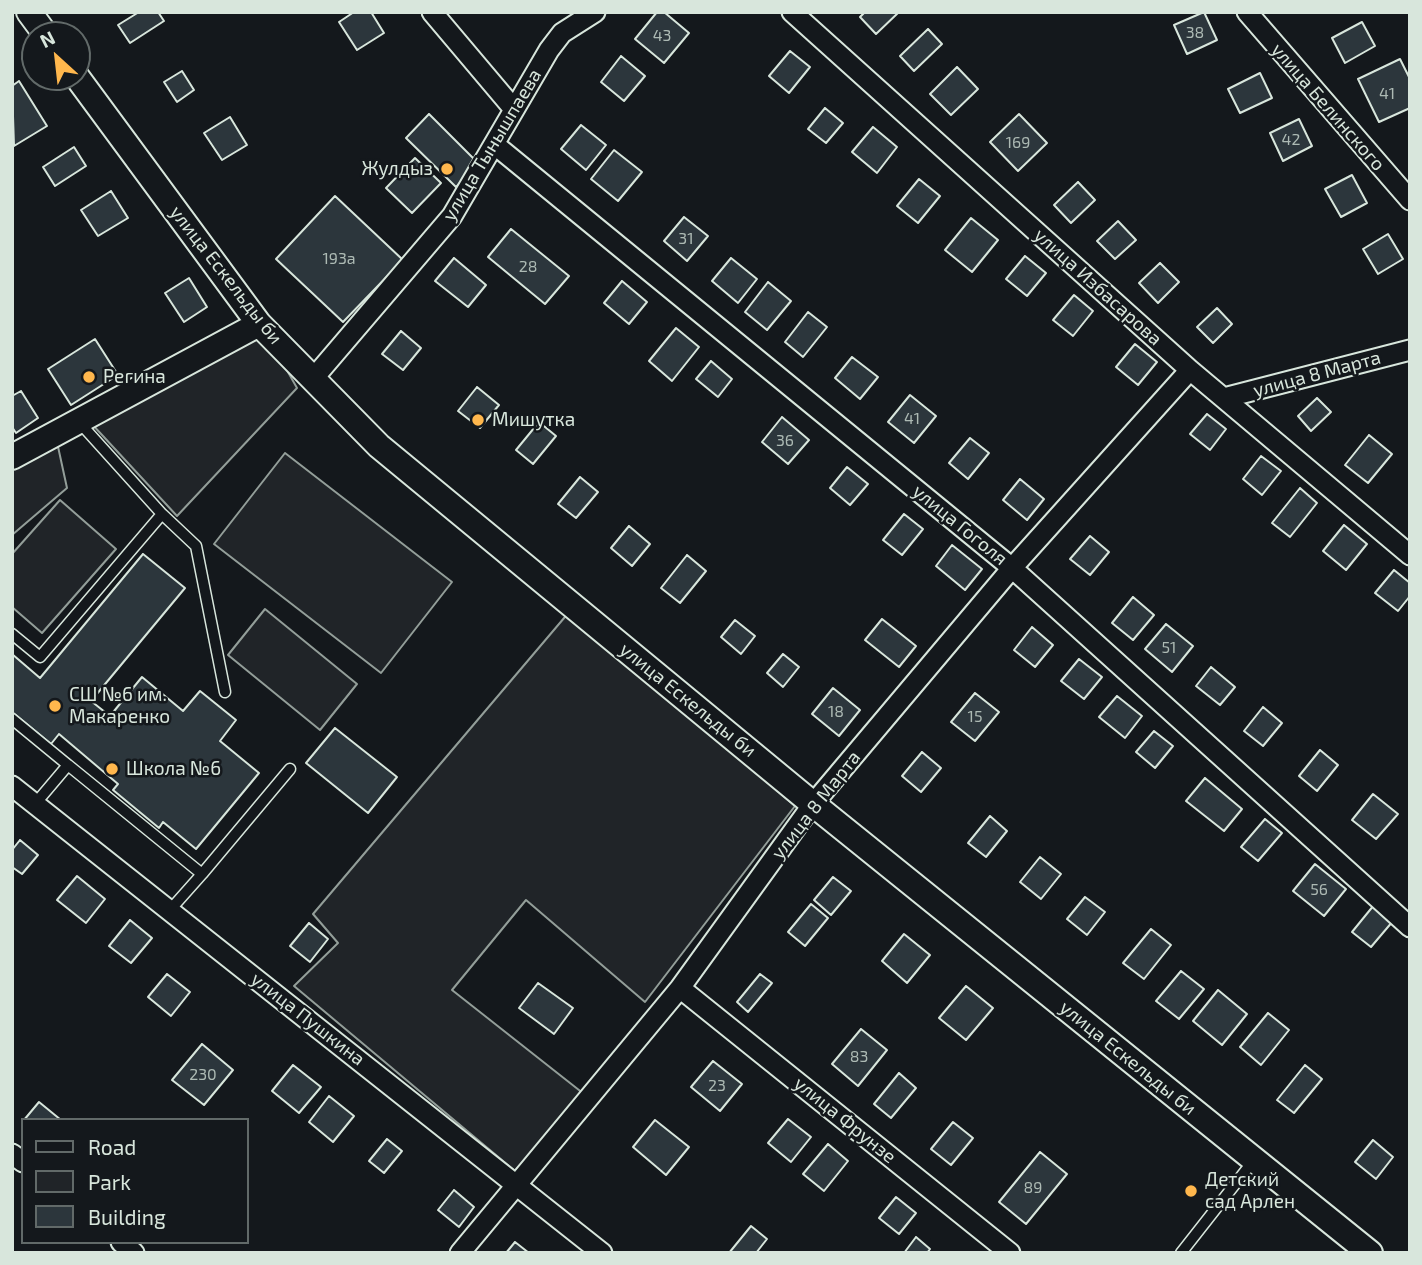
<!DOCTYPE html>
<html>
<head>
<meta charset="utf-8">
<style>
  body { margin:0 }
  #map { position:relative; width:1422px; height:1265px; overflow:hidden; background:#14181c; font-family:"Exo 2",sans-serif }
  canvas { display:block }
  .frame { position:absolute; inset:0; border:14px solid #d8e6dc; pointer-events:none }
  .legend { position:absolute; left:21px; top:1118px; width:228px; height:126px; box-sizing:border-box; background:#14181c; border:2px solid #626a69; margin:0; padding:9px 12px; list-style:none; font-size:21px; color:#d8e6dc }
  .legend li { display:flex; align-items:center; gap:14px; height:35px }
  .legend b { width:35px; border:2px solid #626a69 }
  .north { position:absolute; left:21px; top:21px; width:70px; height:70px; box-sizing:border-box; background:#14181c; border:2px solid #626a69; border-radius:50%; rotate:333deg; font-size:19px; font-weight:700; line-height:28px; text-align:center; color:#d8e6dc }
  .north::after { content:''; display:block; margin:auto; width:24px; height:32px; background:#ffb74d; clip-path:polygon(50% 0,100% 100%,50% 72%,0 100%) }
</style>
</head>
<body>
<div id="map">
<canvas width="1422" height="1265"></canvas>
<div class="frame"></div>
<ul class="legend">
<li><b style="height:9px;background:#14181c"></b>Road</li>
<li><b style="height:19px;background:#202428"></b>Park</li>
<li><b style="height:19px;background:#2c363c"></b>Building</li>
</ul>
<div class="north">N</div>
</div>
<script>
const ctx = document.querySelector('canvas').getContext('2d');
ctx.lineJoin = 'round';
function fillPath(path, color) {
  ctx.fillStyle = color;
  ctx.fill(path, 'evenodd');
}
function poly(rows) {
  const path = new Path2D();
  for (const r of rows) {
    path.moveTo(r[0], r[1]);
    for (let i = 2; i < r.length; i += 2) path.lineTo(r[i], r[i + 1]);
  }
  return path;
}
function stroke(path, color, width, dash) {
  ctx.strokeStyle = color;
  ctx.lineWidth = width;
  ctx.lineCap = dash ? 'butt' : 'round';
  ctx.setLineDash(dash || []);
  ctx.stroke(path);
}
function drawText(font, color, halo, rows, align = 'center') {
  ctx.font = font + ' "Exo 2",sans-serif';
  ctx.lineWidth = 5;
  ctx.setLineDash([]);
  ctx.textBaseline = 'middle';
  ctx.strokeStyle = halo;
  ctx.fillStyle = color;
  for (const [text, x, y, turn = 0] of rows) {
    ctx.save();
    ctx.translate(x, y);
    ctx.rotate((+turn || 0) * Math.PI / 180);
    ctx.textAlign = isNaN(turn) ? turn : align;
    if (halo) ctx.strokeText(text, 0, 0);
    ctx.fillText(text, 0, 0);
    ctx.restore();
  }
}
const green = poly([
  [263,328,297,388,177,516,90,422,263,328],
  [57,442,67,488,12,535,12,467,57,442],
  [285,453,452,582,381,673,214,544,285,453],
  [60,500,116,549,42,633,12,607,12,554,60,500],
  [265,609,357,684,320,730,228,655,265,609],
  [570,611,795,806,645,1002,526,900,452,990,584,1094,515,1171,294,986,338,943,313,914,570,611]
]);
const building = poly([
  [139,12,158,12,164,21,130,43,118,25,139,12],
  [354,12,371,12,384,33,357,50,339,22,354,12],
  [657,12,664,12,689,33,664,63,635,39,657,12],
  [865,12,899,12,876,34,860,17,865,12],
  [1204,12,1217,40,1187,54,1174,25,1204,12],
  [1362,22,1375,46,1345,63,1332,38,1362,22],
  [928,29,942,44,914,71,900,56,928,29],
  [790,51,810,67,789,93,769,76,790,51],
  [621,56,645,76,624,101,601,82,621,56],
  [1400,59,1410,79,1410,108,1379,122,1358,79,1400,59],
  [957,67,978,89,951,115,930,94,957,67],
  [182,71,194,90,177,102,164,82,182,71],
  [1260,73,1272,98,1240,113,1228,89,1260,73],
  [19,81,47,126,14,146,12,86,19,81],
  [825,108,843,123,826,143,808,129,825,108],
  [429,114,479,164,456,187,406,138,429,114],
  [1019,114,1047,143,1018,171,990,142,1019,114],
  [230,117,247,145,222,160,204,133,230,117],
  [1299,119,1312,146,1283,161,1270,133,1299,119],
  [581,125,606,145,586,170,561,149,581,125],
  [873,127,897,147,877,173,852,152,873,127],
  [74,147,86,166,55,186,43,167,74,147],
  [614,150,642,172,618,201,591,179,614,150],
  [415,158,441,183,412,213,386,188,415,158],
  [1352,175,1367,203,1341,217,1325,189,1352,175],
  [919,179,940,196,918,223,897,206,919,179],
  [1078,182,1095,200,1071,223,1054,205,1078,182],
  [111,191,128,218,98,236,81,210,111,191],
  [335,196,403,260,343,322,276,259,335,196],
  [684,217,708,236,687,261,664,241,684,217],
  [971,218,998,240,972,272,945,250,971,218],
  [1118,221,1136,240,1115,259,1097,241,1118,221],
  [511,229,569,276,545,304,488,257,511,229],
  [1388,234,1403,259,1378,274,1363,249,1388,234],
  [1025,256,1046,273,1027,296,1006,279,1025,256],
  [454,258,486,285,468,307,435,281,454,258],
  [731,258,757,279,738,303,712,281,731,258],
  [1160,263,1179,282,1158,303,1139,283,1160,263],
  [189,278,207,307,184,322,165,293,189,278],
  [622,281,647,302,629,324,604,303,622,281],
  [768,282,791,301,767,330,745,312,768,282],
  [1074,295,1093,311,1073,336,1053,320,1074,295],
  [1217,308,1232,324,1213,343,1197,327,1217,308],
  [808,312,827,327,803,357,785,342,808,312],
  [676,328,699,347,672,381,649,361,676,328],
  [401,331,421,348,403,370,382,354,401,331],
  [95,339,118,375,71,405,48,369,95,339],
  [1135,344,1157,362,1138,385,1116,367,1135,344],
  [852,357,878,377,860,399,835,378,852,357],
  [711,361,732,379,718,397,696,379,711,361],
  [477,387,499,405,480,428,458,411,477,387],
  [21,391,38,418,16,433,12,427,12,396,21,391],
  [910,395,936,416,914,443,888,422,910,395],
  [1317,398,1331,412,1311,431,1298,416,1317,398],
  [1207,414,1226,429,1210,450,1190,434,1207,414],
  [782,417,809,440,788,464,762,442,782,417],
  [539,422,556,436,533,464,516,450,539,422],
  [1369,435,1392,454,1368,483,1345,465,1369,435],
  [970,438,989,453,968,479,949,463,970,438],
  [1261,456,1281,471,1262,495,1243,479,1261,456],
  [847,467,868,484,850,505,830,488,847,467],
  [580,477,598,492,576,518,558,504,580,477],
  [1020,479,1044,499,1027,520,1003,500,1020,479],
  [1300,488,1317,503,1290,537,1272,523,1300,488],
  [904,514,923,529,902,555,883,540,904,514],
  [1344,525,1367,544,1346,570,1323,551,1344,525],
  [629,526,650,544,632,566,611,548,629,526],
  [1090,536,1109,552,1090,575,1070,559,1090,536],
  [952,545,982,569,965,590,936,566,952,545],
  [143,554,185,588,91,701,110,716,142,677,183,711,200,691,236,720,220,741,259,773,196,849,163,822,159,828,113,790,118,784,59,734,51,744,12,712,12,654,40,678,143,554],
  [687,555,706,571,680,603,661,588,687,555],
  [1394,570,1410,583,1410,596,1398,611,1375,593,1394,570],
  [1133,597,1154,615,1133,640,1112,623,1133,597],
  [882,619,916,646,899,667,865,640,882,619],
  [735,620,755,636,741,654,721,637,735,620],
  [1166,624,1193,646,1172,672,1145,649,1166,624],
  [1032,627,1053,645,1035,667,1014,650,1032,627],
  [783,654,799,667,783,687,767,673,783,654],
  [1079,659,1102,677,1084,699,1061,681,1079,659],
  [1211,667,1235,687,1220,705,1196,686,1211,667],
  [833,688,860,710,839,736,812,714,833,688],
  [975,693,999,712,975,741,951,722,975,693],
  [1117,696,1142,716,1125,738,1099,717,1117,696],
  [1263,707,1282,723,1263,746,1244,731,1263,707],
  [335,728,397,777,368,813,306,763,335,728],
  [1154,731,1173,746,1155,768,1136,752,1154,731],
  [1320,750,1338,765,1317,791,1299,776,1320,750],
  [922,752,941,768,921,792,902,776,922,752],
  [1205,778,1242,809,1224,831,1186,801,1205,778],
  [1373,794,1398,814,1376,839,1352,820,1373,794],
  [990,816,1007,831,986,857,968,843,990,816],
  [1265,819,1282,833,1258,861,1241,847,1265,819],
  [20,840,38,855,22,874,12,867,12,850,20,840],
  [1040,857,1061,874,1041,899,1020,882,1040,857],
  [1315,864,1346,889,1324,916,1293,891,1315,864],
  [77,876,105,899,86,923,57,900,77,876],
  [833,877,851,891,831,915,814,900,833,877],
  [1085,897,1105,912,1087,935,1067,919,1085,897],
  [811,904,828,918,805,946,788,932,811,904],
  [1374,905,1393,921,1371,947,1352,932,1374,905],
  [130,920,152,938,131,963,109,946,130,920],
  [309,923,328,939,310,962,290,946,309,923],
  [1151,929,1171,945,1144,979,1123,963,1151,929],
  [904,934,930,955,907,983,882,961,904,934],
  [1181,971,1204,989,1179,1019,1156,1001,1181,971],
  [167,974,190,992,171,1016,148,997,167,974],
  [760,974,772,983,748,1012,737,1002,760,974],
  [538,983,573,1008,554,1034,519,1008,538,983],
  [966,986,993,1008,966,1040,939,1018,966,986],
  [1218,990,1247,1014,1222,1045,1193,1021,1218,990],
  [1268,1013,1289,1030,1261,1065,1240,1047,1268,1013],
  [861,1029,887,1050,858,1086,832,1064,861,1029],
  [202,1044,233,1070,204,1105,172,1080,202,1044],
  [713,1061,742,1084,720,1111,691,1087,713,1061],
  [293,1065,321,1087,299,1113,272,1091,293,1065],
  [1305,1065,1322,1079,1294,1113,1277,1100,1305,1065],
  [899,1073,916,1088,891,1118,874,1104,899,1073],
  [329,1096,354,1116,333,1142,309,1122,329,1096],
  [39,1102,61,1120,24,1120,39,1102],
  [788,1119,811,1137,791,1162,768,1143,788,1119],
  [655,1120,689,1147,666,1175,633,1147,655,1120],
  [953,1122,973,1138,951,1165,931,1149,953,1122],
  [387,1139,402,1151,384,1173,369,1161,387,1139],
  [1373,1140,1393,1157,1376,1179,1355,1162,1373,1140],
  [828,1144,848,1161,824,1191,803,1174,828,1144],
  [1040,1152,1067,1174,1026,1224,999,1202,1040,1152],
  [454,1190,474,1207,459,1227,438,1210,454,1190],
  [896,1197,916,1213,899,1234,879,1218,896,1197],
  [751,1226,767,1239,756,1253,729,1253,751,1226],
  [916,1237,930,1249,927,1253,904,1253,916,1237],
  [515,1242,529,1253,506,1253,515,1242]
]);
const service = poly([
  [79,422,162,514],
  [12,634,40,657,162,514,196,546,225,692],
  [12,719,68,765],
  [35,804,68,765,202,874,290,769],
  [170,910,202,874],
  [1181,1253,1254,1160]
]);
const minor = poly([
  [432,12,513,108],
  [792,12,1190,370,1410,555],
  [1247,12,1410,200],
  [494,144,1012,568,1410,927],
  [312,380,452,216,549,50,562,33,595,12],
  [1224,398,1410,350],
  [12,786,602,1253],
  [680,988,1010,1253],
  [12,1154,23,1162],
  [121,1242,134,1253],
  [460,1253,680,988,813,804,1012,568,1190,370]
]);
const tertiary = poly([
  [29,12,46,35],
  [77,77,259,324,379,446,813,804,1370,1253],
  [12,457,259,324]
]);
const markers = [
  [447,169,7,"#ffb74d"],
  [89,377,7,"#ffb74d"],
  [478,420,7,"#ffb74d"],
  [55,706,7,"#ffb74d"],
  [112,769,7,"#ffb74d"],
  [1191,1191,7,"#ffb74d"]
];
const numberNames = [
  ["38",1195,33],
  ["43",662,36],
  ["41",1387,94],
  ["42",1291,140],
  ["169",1018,143],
  ["31",686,239],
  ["193а",339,259],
  ["28",528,267],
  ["41",912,419],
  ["36",785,441],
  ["51",1169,648],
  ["18",836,712],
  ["15",975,717],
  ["56",1319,890],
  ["83",859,1057],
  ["230",203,1075],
  ["23",717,1086],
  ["89",1033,1188]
];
const streetNames = [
  ["улица Белинского",1328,107,49],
  ["улица Тынышпаева",492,145,-59],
  ["улица Ескельды би",226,275,52],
  ["улица Избасарова",1098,287,42],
  ["улица 8 Марта",1317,374,-15],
  ["улица Гоголя",960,525,39],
  ["улица Ескельды би",688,700,39],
  ["улица 8 Марта",816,805,-52],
  ["улица Пушкина",308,1019,38],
  ["улица Ескельды би",1128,1058,39],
  ["улица Фрунзе",845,1120,39]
];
const poiNames = [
  ["Жулдыз",433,169,"right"],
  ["Регина",103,377],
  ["Мишутка",492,420],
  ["СШ №6 им.",69,695],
  ["Макаренко",69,717],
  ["Школа №6",126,769],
  ["Детский",1205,1180],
  ["сад Арлен",1205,1202]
];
fillPath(green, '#202428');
stroke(green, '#939e99', 2);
fillPath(building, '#2c363c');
stroke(building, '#d8e6dc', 2);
stroke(service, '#d8e6dc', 13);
stroke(minor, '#d8e6dc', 23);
stroke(tertiary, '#d8e6dc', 28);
stroke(service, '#14181c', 10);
stroke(minor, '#14181c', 19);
stroke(tertiary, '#14181c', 24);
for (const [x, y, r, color] of markers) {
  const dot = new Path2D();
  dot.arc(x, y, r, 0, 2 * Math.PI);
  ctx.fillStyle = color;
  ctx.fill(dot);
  stroke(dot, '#14181c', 2.5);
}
drawText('16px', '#adbab4', null, numberNames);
drawText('19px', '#d8e6dc', '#14181c', streetNames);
drawText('19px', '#d8e6dc', '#14181c', poiNames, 'left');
</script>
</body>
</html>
